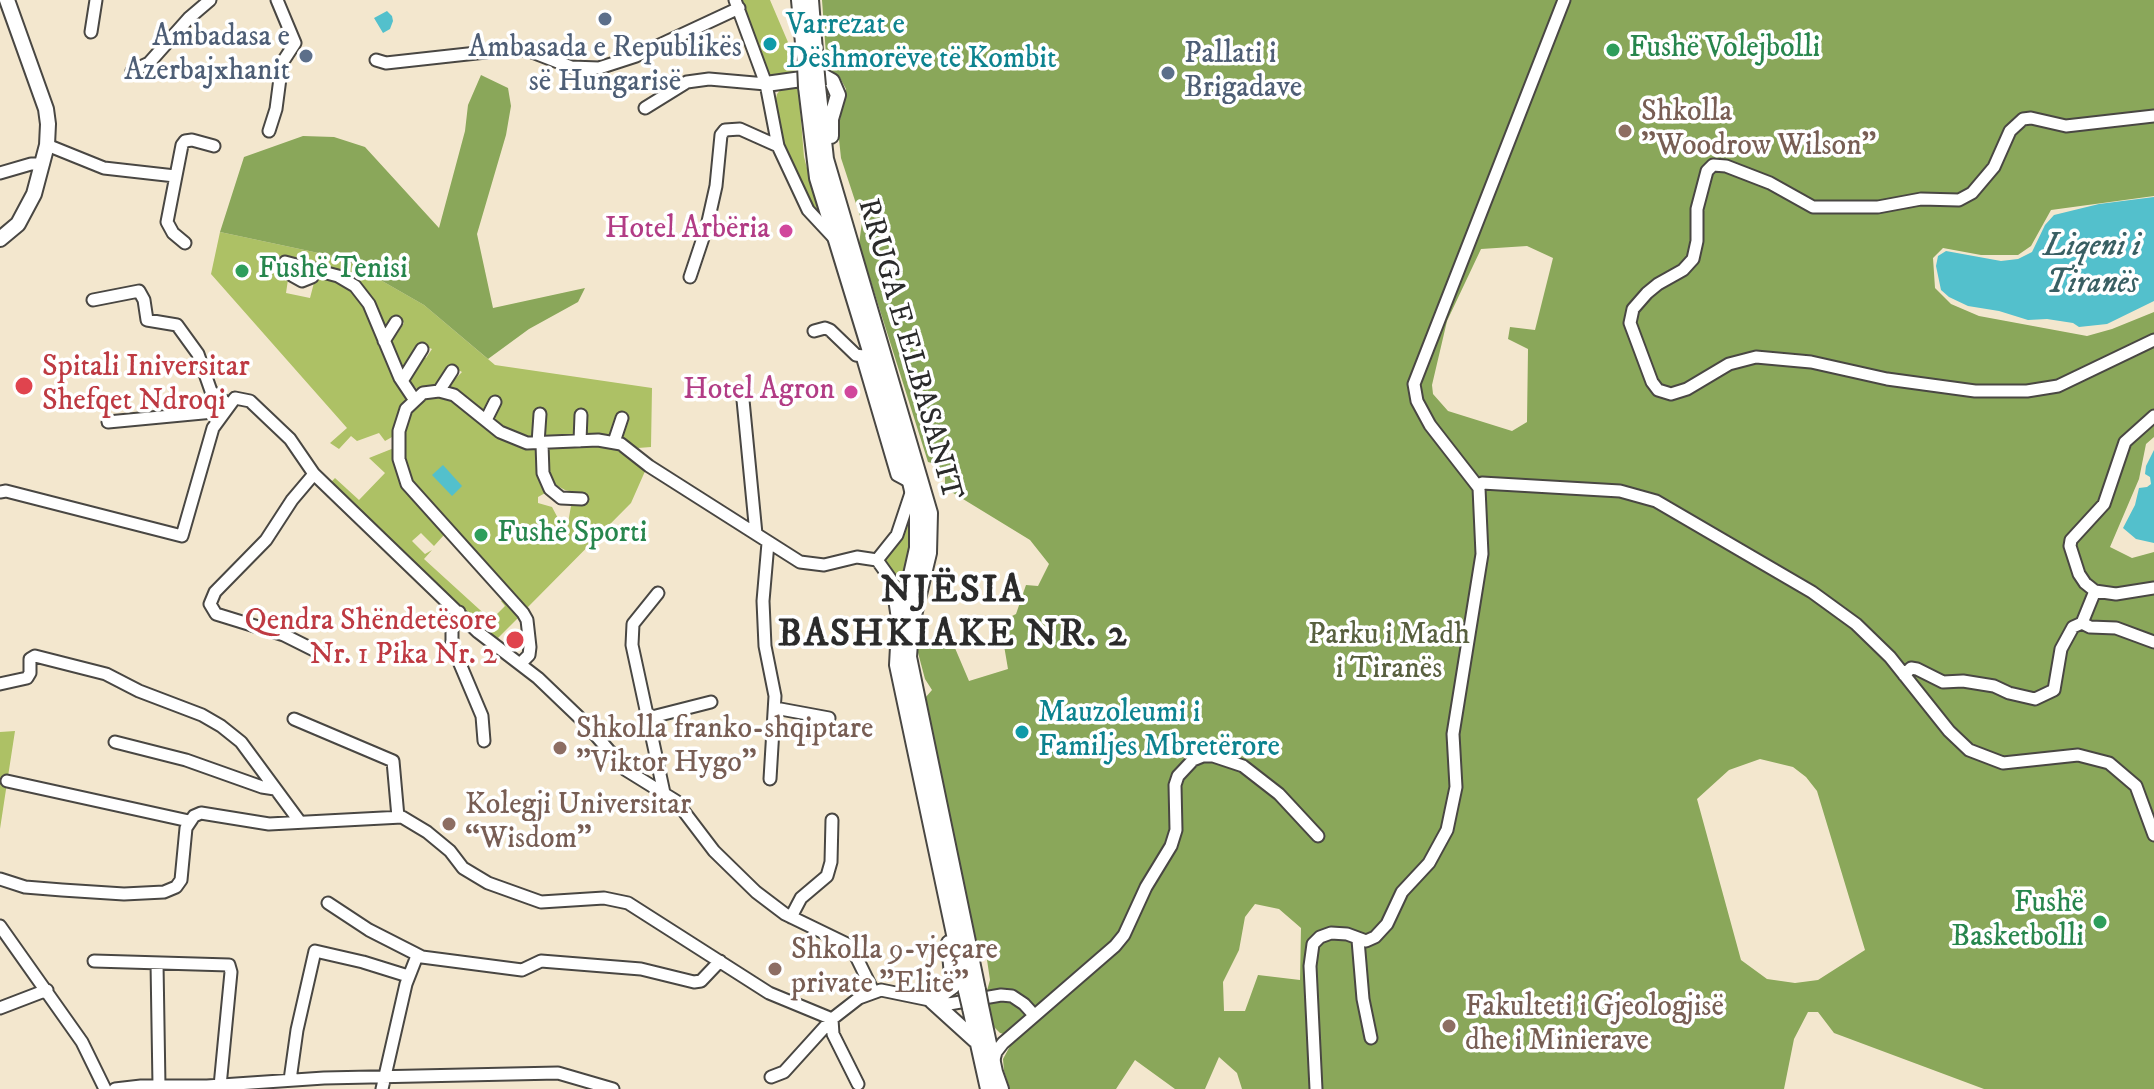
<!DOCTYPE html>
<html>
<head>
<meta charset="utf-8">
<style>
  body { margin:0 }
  canvas { display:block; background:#f3e7ce }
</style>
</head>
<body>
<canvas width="2154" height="1089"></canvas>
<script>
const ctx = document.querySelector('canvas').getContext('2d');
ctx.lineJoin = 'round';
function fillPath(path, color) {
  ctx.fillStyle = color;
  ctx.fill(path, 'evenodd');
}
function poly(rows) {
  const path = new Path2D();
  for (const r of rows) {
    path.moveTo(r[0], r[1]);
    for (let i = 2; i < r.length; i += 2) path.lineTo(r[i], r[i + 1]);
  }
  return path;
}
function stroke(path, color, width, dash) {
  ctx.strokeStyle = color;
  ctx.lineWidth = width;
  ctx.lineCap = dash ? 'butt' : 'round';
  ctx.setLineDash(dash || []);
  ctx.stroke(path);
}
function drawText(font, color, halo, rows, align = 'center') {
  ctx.font = font + ' "IM FELL DW Pica",serif';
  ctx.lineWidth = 7;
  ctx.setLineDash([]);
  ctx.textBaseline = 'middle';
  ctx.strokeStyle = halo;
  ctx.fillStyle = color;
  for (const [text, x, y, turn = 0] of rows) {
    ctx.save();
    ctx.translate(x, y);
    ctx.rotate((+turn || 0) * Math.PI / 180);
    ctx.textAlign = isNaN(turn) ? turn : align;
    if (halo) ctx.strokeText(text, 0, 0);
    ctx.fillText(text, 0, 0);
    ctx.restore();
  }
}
const green = poly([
  [738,0,770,0,796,61,798,78,769,77],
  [798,83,804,157,819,213,808,199,787,154,775,103,777,94,782,88],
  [220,232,342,258,424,305,495,365,652,388,651,447,638,448,619,437,586,435,586,411,579,411,576,437,544,438,537,412,533,438,523,436,505,429,493,419,500,399,491,397,485,412,448,386,462,372,453,367,436,388,417,389,407,379,423,356,426,358,432,349,422,345,403,371,389,341,392,334,397,334,404,323,402,321,385,330,370,297,355,280,316,265,275,257,272,269,289,273,286,293,310,298,316,275,339,280,359,296,408,397,392,437,385,441,379,433,357,441,351,436,339,449,330,443,347,428,211,274],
  [434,396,450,398,535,447,547,492,538,497,538,503,552,507,561,524,568,523,571,506,587,502,587,495,565,490,552,483,546,465,550,447,601,443,619,448,646,469,631,503,526,609,411,480,407,472,402,444,408,417,420,401],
  [394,448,398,468,434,519,432,522,444,535,434,546,421,533,412,541,425,554,432,550,424,559,491,620,505,606,501,601,505,598,520,616,496,640,330,483,335,478,359,500,385,473,369,458],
  [908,514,909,546,899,590,894,574,883,560],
  [15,731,5,796,0,829,0,732]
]);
const forest = poly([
  [822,0,2154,0,2154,196,2051,210,2031,246,2018,255,1981,255,1943,248,1933,258,1935,288,1951,304,1979,316,2087,336,2112,329,2154,312,2154,437,2146,444,2139,479,2110,547,2132,558,2154,552,2154,1089,1984,1089,1834,1033,1818,1012,1808,1012,1794,1039,1784,1089,1242,1089,1237,1073,1219,1057,1205,1089,1175,1089,1135,1060,1116,1089,1010,1089,1004,1071,1003,1059,1015,1037,1000,1033,992,1025,986,994,990,980,986,953,976,943,925,698,932,690,925,679,917,649,952,641,969,681,1008,669,1000,622,1016,614,1026,585,1038,586,1049,564,1030,540,945,488,945,474,935,464,928,462,859,244,862,222,841,158,838,130,846,89,840,78,827,68],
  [1527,246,1553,258,1535,330,1510,327,1508,339,1528,349,1527,422,1512,431,1448,411,1433,394,1432,385,1447,321,1481,249],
  [1760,759,1793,767,1806,777,1817,791,1865,950,1818,980,1795,983,1767,979,1741,960,1697,799,1729,770],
  [1255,904,1279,909,1301,928,1300,980,1258,975,1245,1011,1224,1011,1223,982,1239,950,1245,917],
  [481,75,508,88,511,106,506,135,477,234,493,308,585,288,578,302,529,329,488,359,424,305,342,258,220,232,244,157,303,136,334,137,365,147,439,228,465,131,468,105]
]);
const water = poly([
  [387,11,392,16,393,21,390,29,383,33,374,18],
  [2154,197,2154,301,2107,324,2079,327,2073,323,2047,319,2028,320,1999,311,1968,306,1949,297,1941,290,1936,266,1938,256,1946,251,2001,261,2018,259,2032,252,2045,225,2054,215,2099,204],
  [2154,450,2154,543,2136,539,2123,528,2135,505,2139,488,2147,487,2151,484,2150,477,2145,474,2146,466],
  [443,465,462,486,452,496,432,475]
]);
const minor = poly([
  [735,0,766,84,778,146,808,210,835,239],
  [91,32,96,0],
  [376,60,386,63,504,50,527,50,571,67,599,68,636,56,739,8],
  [132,71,149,63,189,18,210,0],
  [645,108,687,82,709,79,766,84],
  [2154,116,2066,126,2031,118,2023,119,2010,131,1994,167,1972,193,1959,200,1921,199,1878,207,1813,207,1770,183,1726,166,1713,165,1707,171,1697,209,1697,241,1693,259,1683,270,1658,284,1647,293,1633,309,1630,323,1652,382,1658,390,1671,394,1687,389,1729,364,1756,357,1811,362,1887,379,1975,391,2027,391,2058,386,2154,340],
  [269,131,276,109,282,63,295,43,277,0],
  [47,145,104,168,175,176],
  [0,173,31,164,43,164],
  [185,243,173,233,167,222,182,145,185,141,192,140,214,146],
  [285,262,338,276,355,286,369,304,400,378,414,399],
  [295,265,293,276,302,281,312,277,314,269],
  [690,277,707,226,716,186,721,135,725,130,740,129,778,146],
  [93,300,139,291,144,300,147,320,177,325,198,354,211,391,229,405],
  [814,331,825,328,830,330,856,355,862,356,869,354],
  [384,341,396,322],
  [862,356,897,475,910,482],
  [402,381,422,349],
  [439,391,452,371],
  [743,400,756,534],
  [2154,416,2125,442,2104,504,2071,540,2070,546,2079,574,2085,583,2095,591,2116,594,2154,588],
  [486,420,495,402],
  [108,422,224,411],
  [580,441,581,415],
  [614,442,622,418],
  [538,443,540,414],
  [542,444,543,473,550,489,561,498,582,499],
  [314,474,292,500,266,540,215,592,210,604,216,614,284,635,320,653,332,654],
  [1479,488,1430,425,1417,401,1414,384,1564,0],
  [0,492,6,491,182,536,213,428,235,398,250,401,290,439,314,474,478,632,538,678,585,723,626,770,676,801,714,851,756,892,785,914,851,946,873,991],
  [768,543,763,601,765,646,775,696,770,779],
  [877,560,897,535,912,490],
  [658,593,633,624,632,645,664,793],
  [459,612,452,621,452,645,482,716,484,741],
  [2082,623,2090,627,2116,628,2154,642],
  [520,664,529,655,530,647,527,620,523,613,407,484,399,459,399,431,406,409,423,393,439,391,454,395,500,432,527,443,598,440,621,444,649,466,800,562,824,565,857,557,877,560,892,581,898,623],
  [1904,675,1911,668,1917,669,1943,682,1963,681,1994,686,2009,693,2035,699,2054,690,2061,649,2073,627,2082,623,2095,591],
  [0,684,27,678,30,673,30,659,35,656,106,674,139,691,202,715,221,726,241,742,300,822],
  [775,708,829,718],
  [648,718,711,702],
  [294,719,393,761,398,817],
  [115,742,186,760,262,787,275,789],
  [7,781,189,821],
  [0,879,25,887,62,890,124,894,164,892,176,887,181,880,186,828,194,816,201,813,269,824,402,817,427,832,450,851,463,868,488,883,541,902,604,898,628,903,769,993,832,1019,859,998,881,990,949,1004,1001,995,1012,996,1024,1004,1034,1015],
  [328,903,369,930,422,957,522,970,541,961,641,969,694,982,701,981,720,961],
  [791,917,801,898,827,876,831,862,832,820],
  [0,926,82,1042,105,1089],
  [1358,940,1363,999,1371,1038],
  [94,961,229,965,231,972,220,1086],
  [157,963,159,1086],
  [0,1008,47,990],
  [832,1019,833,1034,858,1084],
  [993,1063,996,1052,1003,1043,1115,946,1124,935,1146,887,1171,846,1176,830,1175,785,1178,776,1193,760,1203,756,1213,756,1243,766,1279,794,1318,836],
  [771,1077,784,1072,832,1019],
  [290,1080,297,1030,315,951,363,962,408,976],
  [115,1089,141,1086,207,1086,324,1078,558,1073,613,1089],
  [382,1089,406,984,417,956],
  [1316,1089,1310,966,1313,944,1320,937,1331,933,1347,934,1366,941,1375,937,1387,924,1402,892,1429,863,1447,830,1456,787,1453,734,1482,554,1479,488,1482,483,1620,491,1656,501,1812,592,1856,624,1890,657,1949,731,1969,750,2003,763,2078,755,2109,763,2136,786,2154,835]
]);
const major = poly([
  [799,0,805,65],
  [811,0,816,64],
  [766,84,823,76,832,81,838,95,831,119,831,136],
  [818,86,826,159,930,513,929,553,911,628,909,657,978,990],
  [806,87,817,178,910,482,917,512,917,548,899,628,897,665,966,991],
  [0,239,18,224,34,194,47,145,48,124,46,109,7,0],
  [949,943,953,986,932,1001,975,1040],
  [981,1006,995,1072,1001,1089],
  [970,1008,988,1089]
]);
const majorBridge = poly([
  [816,64,818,86],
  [805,65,806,87],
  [978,990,981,1006],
  [966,991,970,1008]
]);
const markers = [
  [605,19,8,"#5c6f8a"],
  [770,44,8,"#0f9aa8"],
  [1613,50,8,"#2e9e5b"],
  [306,56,8,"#5c6f8a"],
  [1168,73,8,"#5c6f8a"],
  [1625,131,8,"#8d6e63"],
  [786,231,8,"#d1479c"],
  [242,271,8,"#2e9e5b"],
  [24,386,10,"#e0444e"],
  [851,392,8,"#d1479c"],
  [481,535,8,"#2e9e5b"],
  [515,640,10,"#e0444e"],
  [1022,732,8,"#0f9aa8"],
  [560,748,8,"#8d6e63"],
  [449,824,8,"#8d6e63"],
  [2100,922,8,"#2e9e5b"],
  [775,969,8,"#8d6e63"],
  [1449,1026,8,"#8d6e63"]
];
const cultureNames = [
  ["Varrezat e",786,27],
  ["Dëshmorëve të Kombit",786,61],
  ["Mauzoleumi i",1038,715],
  ["Familjes Mbretërore",1038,749]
];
const serviceNames = [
  ["Ambadasa e",290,39],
  ["Azerbajxhanit",290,73],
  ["Ambasada e Republikës",605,50,"center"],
  ["së Hungarisë",605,84,"center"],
  ["Pallati i",1184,56,"left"],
  ["Brigadave",1184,90,"left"]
];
const leisureNames = [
  ["Fushë Volejbolli",1629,50],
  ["Fushë Tenisi",258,271],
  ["Fushë Sporti",497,535],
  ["Fushë",2084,905,"right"],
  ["Basketbolli",2084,939,"right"]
];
const educationNames = [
  ["Shkolla",1641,114],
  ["\"Woodrow Wilson\"",1641,148],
  ["Shkolla franko-shqiptare",576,731],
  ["\"Viktor Hygo\"",576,765],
  ["Kolegji Universitar",465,807],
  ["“Wisdom”",465,841],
  ["Shkolla 9-vjeçare",791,952],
  ["private \"Elitë\"",791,986],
  ["Fakulteti i Gjeologjisë",1465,1009],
  ["dhe i Minierave",1465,1043]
];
const hotelNames = [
  ["Hotel Arbëria",770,231],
  ["Hotel Agron",835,392]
];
const streetNames = [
  ["RRUGA E ELBASANIT",908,350,74]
];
const healthNames = [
  ["Spitali Iniversitar",42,369],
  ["Shefqet Ndroqi",42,403],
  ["Qendra Shëndetësore",497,623,"right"],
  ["Nr. 1 Pika Nr. 2",497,657,"right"]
];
const parkNames = [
  ["Parku i Madh",1389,637],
  ["i Tiranës",1389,671]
];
const waterNames = [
  ["Liqeni i",2092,248],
  ["Tiranës",2092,285]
];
const districtNames = [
  ["NJËSIA",953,593],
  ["BASHKIAKE NR. 2",953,637]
];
fillPath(green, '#adc165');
fillPath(forest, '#8aa75a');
fillPath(water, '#53c0cc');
stroke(minor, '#494743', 15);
stroke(major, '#494743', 18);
stroke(minor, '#fff', 11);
stroke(major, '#fff', 14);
stroke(majorBridge, '#494743', 18, []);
stroke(majorBridge, '#fff', 14);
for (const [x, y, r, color] of markers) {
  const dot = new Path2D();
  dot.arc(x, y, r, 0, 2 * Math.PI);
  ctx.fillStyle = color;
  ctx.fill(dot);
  stroke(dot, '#fff', 3);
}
drawText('30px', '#0d838f', '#fff', cultureNames, 'left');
drawText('30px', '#4e5e75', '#fff', serviceNames, 'right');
drawText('30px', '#27864d', '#fff', leisureNames, 'left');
drawText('30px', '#785e54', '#fff', educationNames, 'left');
drawText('30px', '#b23c85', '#fff', hotelNames, 'right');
drawText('30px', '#2b2b2b', '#fff', streetNames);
drawText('30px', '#be3a42', '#fff', healthNames, 'left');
drawText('30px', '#58603f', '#fff', parkNames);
drawText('italic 32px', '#395f63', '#fff', waterNames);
ctx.letterSpacing = '2px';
drawText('bold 38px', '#2b2b2b', '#fff', districtNames);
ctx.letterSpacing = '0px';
</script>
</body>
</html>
